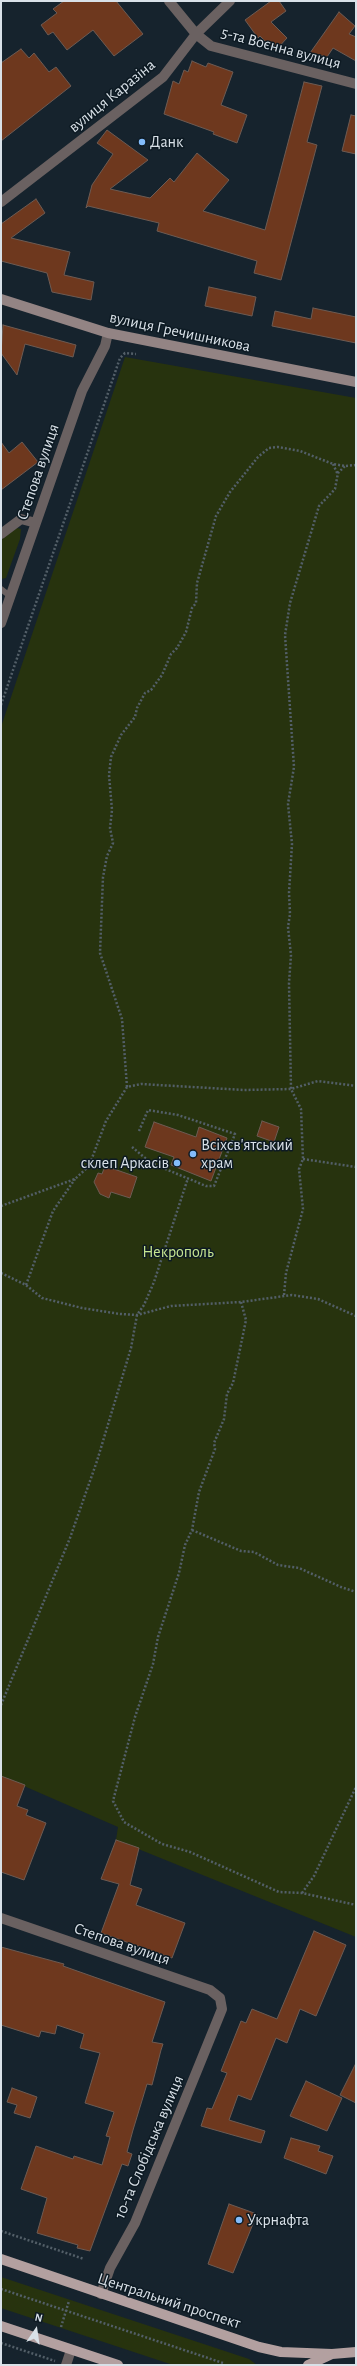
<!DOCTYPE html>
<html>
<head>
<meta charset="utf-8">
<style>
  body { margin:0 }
  #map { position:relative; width:357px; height:2366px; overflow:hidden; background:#16232d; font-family:"Alegreya Sans",sans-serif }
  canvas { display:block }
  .frame { position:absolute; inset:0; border:2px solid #d9e1e8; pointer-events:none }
  .north { position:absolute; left:16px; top:2310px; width:40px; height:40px; -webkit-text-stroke:3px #0d1a23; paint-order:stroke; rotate:13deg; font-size:11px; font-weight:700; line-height:16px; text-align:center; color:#d9e1e8 }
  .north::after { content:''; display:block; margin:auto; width:14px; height:18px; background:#d9e1e8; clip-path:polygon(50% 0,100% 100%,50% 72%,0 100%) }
</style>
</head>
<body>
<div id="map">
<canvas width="357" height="2366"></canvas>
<div class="frame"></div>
<div class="north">N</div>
</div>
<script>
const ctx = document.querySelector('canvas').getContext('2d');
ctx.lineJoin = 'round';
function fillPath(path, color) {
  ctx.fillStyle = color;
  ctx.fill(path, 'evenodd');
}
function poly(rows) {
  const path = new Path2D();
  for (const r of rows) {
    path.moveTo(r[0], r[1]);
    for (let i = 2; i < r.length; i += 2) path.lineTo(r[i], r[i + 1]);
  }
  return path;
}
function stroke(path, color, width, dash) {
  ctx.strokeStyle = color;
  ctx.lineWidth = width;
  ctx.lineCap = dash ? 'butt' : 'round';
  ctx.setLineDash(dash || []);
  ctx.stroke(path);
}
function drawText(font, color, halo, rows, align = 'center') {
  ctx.font = font + ' "Alegreya Sans",sans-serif';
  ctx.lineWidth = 3;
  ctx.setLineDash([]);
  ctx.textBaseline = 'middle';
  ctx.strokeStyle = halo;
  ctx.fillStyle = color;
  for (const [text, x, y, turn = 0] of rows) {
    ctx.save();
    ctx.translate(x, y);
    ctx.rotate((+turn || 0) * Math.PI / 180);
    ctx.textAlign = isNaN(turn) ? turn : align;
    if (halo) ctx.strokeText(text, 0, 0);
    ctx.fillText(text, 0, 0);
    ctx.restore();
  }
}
const green = poly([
  [125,357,356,398,356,1937,116,1840,118,1827,1,1776,1,727],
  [17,528,21,529,20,539,6,578,1,579,1,540],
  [1,2277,249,2359,257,2365,173,2365,1,2308]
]);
const building = poly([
  [64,1,116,1,143,34,114,56,93,30,67,50,53,32,48,35,41,25,57,13,53,9,64,1],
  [271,1,279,1,286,11,271,22,287,38,275,51,260,36,258,38,245,20,271,1],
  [339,12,355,26,349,34,356,37,356,61,333,48,327,57,310,53,339,12],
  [21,49,29,58,34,53,49,72,56,67,71,86,1,141,1,63,21,49],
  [192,61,206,67,208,63,233,72,221,105,247,115,237,143,213,134,214,132,164,114,173,81,179,84,184,70,188,72,192,61],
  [304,82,322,86,307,142,317,145,281,280,254,273,257,261,157,231,159,223,88,206,86,208,92,185,113,154,97,143,107,130,148,160,110,189,150,198,170,178,174,182,197,153,229,180,203,211,265,230,304,82],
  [351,115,356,116,356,154,342,151,351,115],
  [36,199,45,213,11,238,70,252,64,275,94,282,91,300,52,292,47,273,1,261,1,224,36,199],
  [209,287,256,297,252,316,205,306,209,287],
  [313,308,356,317,356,343,272,326,275,311,311,319,313,308],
  [3,325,76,345,73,357,25,344,17,375,1,353,3,325],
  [1,442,9,453,22,442,38,462,1,490,1,442],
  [262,1121,279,1127,274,1142,257,1136,262,1121],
  [154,1122,196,1137,199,1127,227,1138,211,1181,171,1165,174,1157,145,1147,154,1122],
  [105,1166,137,1177,130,1198,111,1192,109,1198,100,1194,94,1182,98,1173,102,1174,105,1166],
  [1,1776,25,1785,17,1806,28,1810,26,1815,46,1823,24,1880,1,1872,1,1776],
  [116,1840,139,1848,130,1885,142,1889,136,1905,185,1923,172,1958,101,1933,119,1884,101,1879,116,1840],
  [314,1931,346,1945,316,2016,300,2009,287,2043,276,2038,251,2100,238,2095,229,2120,265,2131,261,2143,201,2126,207,2108,212,2109,227,2073,221,2071,241,2021,246,2023,252,2009,277,2019,314,1931],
  [1,1947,64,1964,63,1966,165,2002,152,2042,163,2044,161,2050,152,2085,147,2084,133,2130,127,2152,132,2154,128,2166,122,2164,90,2251,77,2248,78,2245,37,2233,47,2198,21,2189,36,2146,73,2159,74,2156,102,2165,110,2137,106,2136,114,2112,85,2103,100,2053,80,2048,84,2034,57,2025,55,2034,41,2031,39,2037,1,2025,1,1947],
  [356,2063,356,2103,340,2095,356,2063],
  [306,2081,342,2098,327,2131,290,2116,306,2081],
  [12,2088,37,2097,30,2118,14,2113,17,2105,7,2102,12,2088],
  [291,2138,320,2146,318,2151,333,2156,326,2174,284,2158,291,2138],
  [229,2204,257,2214,233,2273,208,2264,229,2204]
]);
const path = poly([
  [333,464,338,475],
  [1,705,120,358,125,353,136,354],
  [127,1087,122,1019,100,953,103,877,107,856,113,843,110,828,112,810,109,775,111,757,121,735,135,717,137,708,145,693,151,690,162,675,171,654,177,648,186,632,192,608,196,603,197,583,216,516,230,492,258,457,269,448,278,447,300,451,333,464,345,466,356,465],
  [132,1147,151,1163,206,1186,214,1186,235,1134,178,1115,148,1110,139,1131],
  [303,1159,356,1167],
  [1,1206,75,1179,89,1166,106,1121,127,1087,141,1084,244,1090,291,1089,318,1081,356,1086],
  [1,1273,26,1285,42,1298,82,1308,120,1314,137,1315,171,1306,241,1302,292,1295,318,1299,356,1316],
  [26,1285,53,1211,75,1179],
  [284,1295,286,1273,303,1209,299,1169,303,1159,301,1109,291,1089,289,983,291,955,288,927,290,914,289,893,292,844,288,804,294,767,285,635,290,603,319,506,335,489,338,473,345,466],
  [241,1302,246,1320,233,1383,227,1394,224,1419,214,1443,215,1449,199,1492,192,1530,185,1545,179,1573,158,1637,153,1664,135,1717,113,1801,124,1822,162,1844,190,1852,279,1892,302,1893,356,1905],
  [192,1530,241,1551,254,1552,278,1565,299,1568,341,1587,356,1592],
  [1,1705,70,1538,97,1461,131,1348,137,1315,144,1305,154,1282,188,1178],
  [302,1893,314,1876,356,1787],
  [1,2231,84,2259],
  [1,2289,223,2363],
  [61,2327,69,2301],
  [1,2343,55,2361]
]);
const service = poly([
  [1,589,10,596]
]);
const minor = poly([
  [169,1,196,34,211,46,356,84],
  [1,202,163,77,196,34,230,1],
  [1,534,21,519,36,523],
  [1,623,82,391,105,346,108,333],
  [1,1918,210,1990,220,1998,222,2009,135,2223,110,2268,101,2294],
  [66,2365,71,2350]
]);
const secondary = poly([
  [1,299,108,333,356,382]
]);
const primary = poly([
  [1,2259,259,2347,281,2352,332,2354],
  [1,2326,118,2365],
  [308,2365,332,2354,356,2352]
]);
const markers = [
  [142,142,4,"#83bcfb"],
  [193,1154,4,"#83bcfb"],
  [177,1163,4,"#83bcfb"],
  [239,2220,4,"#83bcfb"]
];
const streetNames = [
  ["5-та Воєнна вулиця",281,48,15],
  ["вулиця Каразіна",112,96,-39],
  ["вулиця Гречишникова",180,332,12],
  ["Степова вулиця",38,472,-71],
  ["Степова вулиця",122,1944,19],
  ["10-та Слобідська вулиця",149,2147,-67],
  ["Центральний проспект",169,2301,18]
];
const poiNames = [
  ["Данк",150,142],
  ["Всіхсв'ятський",201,1145],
  ["храм",201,1163],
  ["склеп Аркасів",169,1163,"right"],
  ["Укрнафта",247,2220]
];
const parkNames = [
  ["Некрополь",178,1252]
];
fillPath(green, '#27330e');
fillPath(building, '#6e381e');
stroke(building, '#6d5b53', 1);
stroke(path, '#535f68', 2.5, [2, 2]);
stroke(service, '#6a6161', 6);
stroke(minor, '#6a6161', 10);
stroke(secondary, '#938484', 10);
stroke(primary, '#b3a0a0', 10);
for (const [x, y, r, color] of markers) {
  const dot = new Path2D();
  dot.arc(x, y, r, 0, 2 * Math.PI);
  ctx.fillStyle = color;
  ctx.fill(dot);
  stroke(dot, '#0d1a23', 1.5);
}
drawText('16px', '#d9e1e8', '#0d1a23', streetNames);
drawText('16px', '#d9e1e8', '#0d1a23', poiNames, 'left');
drawText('16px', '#c7e691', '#0d1a23', parkNames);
</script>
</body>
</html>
